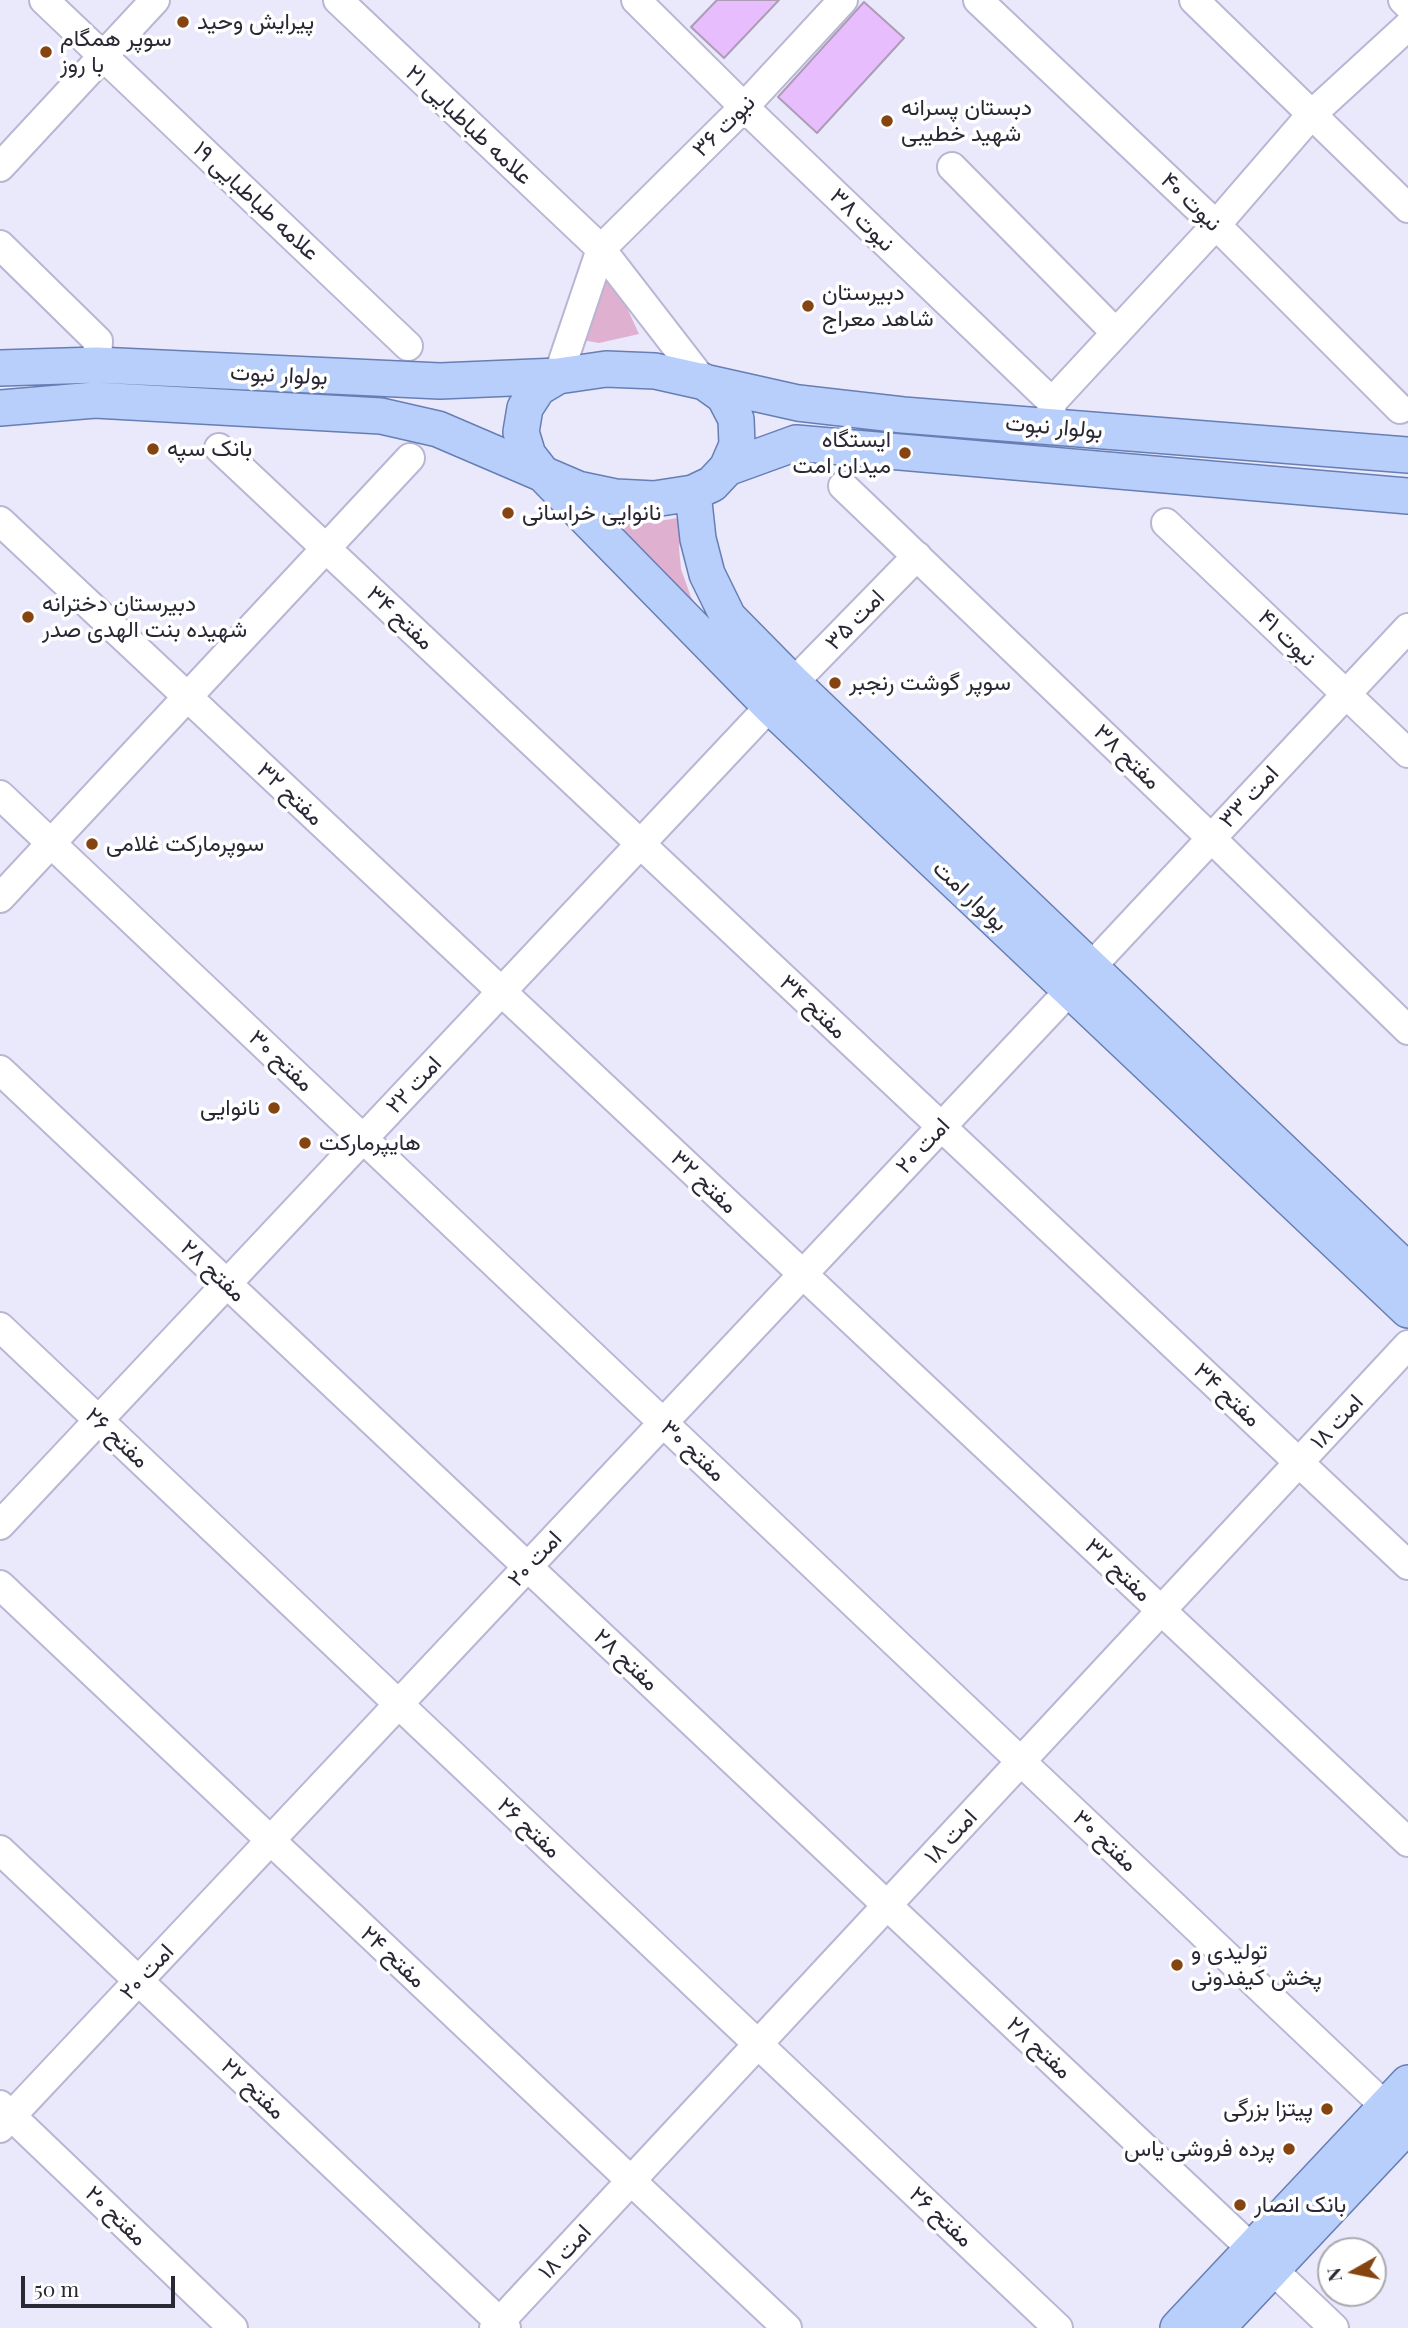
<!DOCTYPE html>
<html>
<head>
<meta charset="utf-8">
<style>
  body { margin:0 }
  #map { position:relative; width:1408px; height:2328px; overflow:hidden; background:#eae9fc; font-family:"Playfair Display",serif }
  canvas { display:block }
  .north { position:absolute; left:1317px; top:2237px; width:70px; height:70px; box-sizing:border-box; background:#fff; border:2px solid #a9a9ae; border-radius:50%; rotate:261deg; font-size:19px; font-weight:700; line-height:28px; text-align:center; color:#292834 }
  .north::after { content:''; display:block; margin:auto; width:24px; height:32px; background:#864410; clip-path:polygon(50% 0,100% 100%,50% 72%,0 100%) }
  .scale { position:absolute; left:21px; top:2276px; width:154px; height:32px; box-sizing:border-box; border:4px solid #292834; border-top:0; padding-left:9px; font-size:21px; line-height:24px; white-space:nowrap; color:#292834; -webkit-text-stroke:5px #fff; paint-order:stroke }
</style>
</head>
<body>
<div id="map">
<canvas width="1408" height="2328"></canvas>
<div class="north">N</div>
<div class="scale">50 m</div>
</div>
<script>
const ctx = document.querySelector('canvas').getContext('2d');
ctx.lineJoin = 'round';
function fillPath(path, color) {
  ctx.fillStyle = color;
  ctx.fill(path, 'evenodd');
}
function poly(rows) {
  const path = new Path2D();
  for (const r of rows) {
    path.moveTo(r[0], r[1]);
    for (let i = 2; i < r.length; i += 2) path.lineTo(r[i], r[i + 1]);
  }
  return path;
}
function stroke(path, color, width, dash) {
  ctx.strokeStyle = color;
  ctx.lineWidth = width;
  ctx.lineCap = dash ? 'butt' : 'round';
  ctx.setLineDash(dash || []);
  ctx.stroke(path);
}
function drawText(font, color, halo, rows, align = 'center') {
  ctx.font = font + ' "Playfair Display",Vazirmatn,serif';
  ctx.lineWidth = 7;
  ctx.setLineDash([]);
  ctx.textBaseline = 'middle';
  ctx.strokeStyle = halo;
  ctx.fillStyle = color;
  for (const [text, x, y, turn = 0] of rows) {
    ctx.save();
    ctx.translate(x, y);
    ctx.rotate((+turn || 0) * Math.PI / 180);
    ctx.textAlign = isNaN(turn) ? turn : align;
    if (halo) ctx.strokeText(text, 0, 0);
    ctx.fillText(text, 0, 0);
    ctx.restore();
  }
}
const green = poly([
  [603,267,616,284,639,334,599,343,577,339],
  [683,517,679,548,681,569,691,597,698,608,610,521,648,523]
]);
const building = poly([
  [717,0,779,0,724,58,691,27,717,0],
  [864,2,904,38,817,133,778,97,864,2]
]);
const minor = poly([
  [44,0,408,346],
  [338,0,601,249,703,381],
  [636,0,744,107,1052,402,1050,427],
  [978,0,1216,225,1400,409],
  [1194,0,1408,208],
  [1403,0,1408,5],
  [0,167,155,0],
  [952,167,1116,333],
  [0,245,98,341,97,365],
  [558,376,601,249,744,107,843,0],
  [1052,402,1216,225,1311,115,1408,26],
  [219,448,1408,1565],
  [843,486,1211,838,1408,1030],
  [0,521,1408,1842],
  [1166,523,1408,753],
  [793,683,917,556],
  [0,795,1386,2107],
  [0,898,410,458],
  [1091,967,1408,628],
  [0,1070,1252,2249],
  [0,1327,1058,2328],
  [0,1525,770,706],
  [0,1585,787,2328],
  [0,1850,506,2328],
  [0,2105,233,2328],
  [0,2128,1070,990],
  [1272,2269,1334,2328],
  [494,2328,1408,1345]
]);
const major = poly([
  [0,368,97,365,440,381,558,376],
  [0,408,95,400,381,416,438,429,578,489,616,497,654,499,693,493,712,484,727,468,737,445,736,419,724,396,703,381],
  [1408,455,903,415,798,403,655,371,606,369,558,376,538,388,525,408,521,432,528,455,542,473,770,706,1408,1310],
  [727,468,796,443,1408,496],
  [693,493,698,539,707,574,728,617,793,683,1408,1271],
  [1178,2328,1408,2083],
  [1217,2328,1408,2125]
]);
const markers = [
  [183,22,7,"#864410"],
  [46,52,7,"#864410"],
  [887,121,7,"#864410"],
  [808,306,7,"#864410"],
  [153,449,7,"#864410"],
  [905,453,7,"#864410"],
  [508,513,7,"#864410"],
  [28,617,7,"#864410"],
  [835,683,7,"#864410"],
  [92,844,7,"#864410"],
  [274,1108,7,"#864410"],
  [305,1143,7,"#864410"],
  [1177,1965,7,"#864410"],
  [1327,2109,7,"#864410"],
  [1289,2149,7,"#864410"],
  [1240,2205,7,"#864410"]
];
const poiNames = [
  ["پیرایش وحید",197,22],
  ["سوپر همگام",60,39],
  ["با روز",60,65],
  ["دبستان پسرانه",901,108],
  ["شهید خطیبی",901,134],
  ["دبیرستان",822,293],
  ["شاهد معراج",822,319],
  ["ایستگاه",891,440,"right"],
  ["میدان امت",891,466,"right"],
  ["بانک سپه",167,449],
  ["نانوایی خراسانی",522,513],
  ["دبیرستان دخترانه",42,604],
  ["شهیده بنت الهدی صدر",42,630],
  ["سوپر گوشت رنجبر",849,683],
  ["سوپرمارکت غلامی",106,844],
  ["نانوایی",260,1108,"right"],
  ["هایپرمارکت",319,1143],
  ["تولیدی و",1191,1952],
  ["پخش کیفدونی",1191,1978],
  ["پیتزا بزرگی",1313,2109,"right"],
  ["پرده فروشی یاس",1275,2149,"right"],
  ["بانک انصار",1254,2205]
];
const streetNames = [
  ["علامه طباطبایی ۲۱",469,125,43],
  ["نبوت ۳۶",724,126,-45],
  ["علامه طباطبایی ۱۹",256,201,43],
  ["نبوت ۴۰",1191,202,44],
  ["نبوت ۳۸",862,220,44],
  ["بولوار نبوت",279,375,3],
  ["بولوار نبوت",1054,427,5],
  ["مفتح ۳۴",400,618,43],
  ["امت ۳۵",855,620,-46],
  ["نبوت ۴۱",1287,638,44],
  ["مفتح ۳۸",1127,757,44],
  ["مفتح ۳۲",290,794,43],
  ["امت ۳۳",1249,797,-47],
  ["بولوار امت",970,896,43],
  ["مفتح ۳۴",813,1007,43],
  ["مفتح ۳۰",281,1061,43],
  ["امت ۲۲",414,1085,-47],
  ["امت ۲۰",923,1146,-47],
  ["مفتح ۳۲",704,1182,43],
  ["مفتح ۲۸",213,1271,43],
  ["مفتح ۳۴",1227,1395,43],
  ["امت ۱۸",1337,1422,-47],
  ["مفتح ۲۶",117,1438,43],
  ["مفتح ۳۰",693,1451,43],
  ["امت ۲۰",535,1559,-47],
  ["مفتح ۳۲",1118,1570,43],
  ["مفتح ۲۸",626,1660,43],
  ["مفتح ۲۶",529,1828,43],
  ["امت ۱۸",951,1837,-47],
  ["مفتح ۳۰",1105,1841,43],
  ["مفتح ۲۴",393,1957,43],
  ["امت ۲۰",147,1972,-47],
  ["مفتح ۲۸",1039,2048,43],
  ["مفتح ۲۲",253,2089,43],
  ["مفتح ۲۰",116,2216,44],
  ["مفتح ۲۶",941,2217,43],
  ["امت ۱۸",565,2252,-47]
];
fillPath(green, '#e0b0d0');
fillPath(building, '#e7bdfe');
stroke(building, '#ad9cb6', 2);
stroke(minor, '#b8b6d3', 32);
stroke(major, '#677eb3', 38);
stroke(minor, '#fff', 28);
stroke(major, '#b8cefb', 35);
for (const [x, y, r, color] of markers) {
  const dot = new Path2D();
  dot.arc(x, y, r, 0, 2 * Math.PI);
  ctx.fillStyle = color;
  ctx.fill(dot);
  stroke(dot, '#fff', 2.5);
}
drawText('23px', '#292834', '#fff', poiNames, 'left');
drawText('23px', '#292834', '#fff', streetNames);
</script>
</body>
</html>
